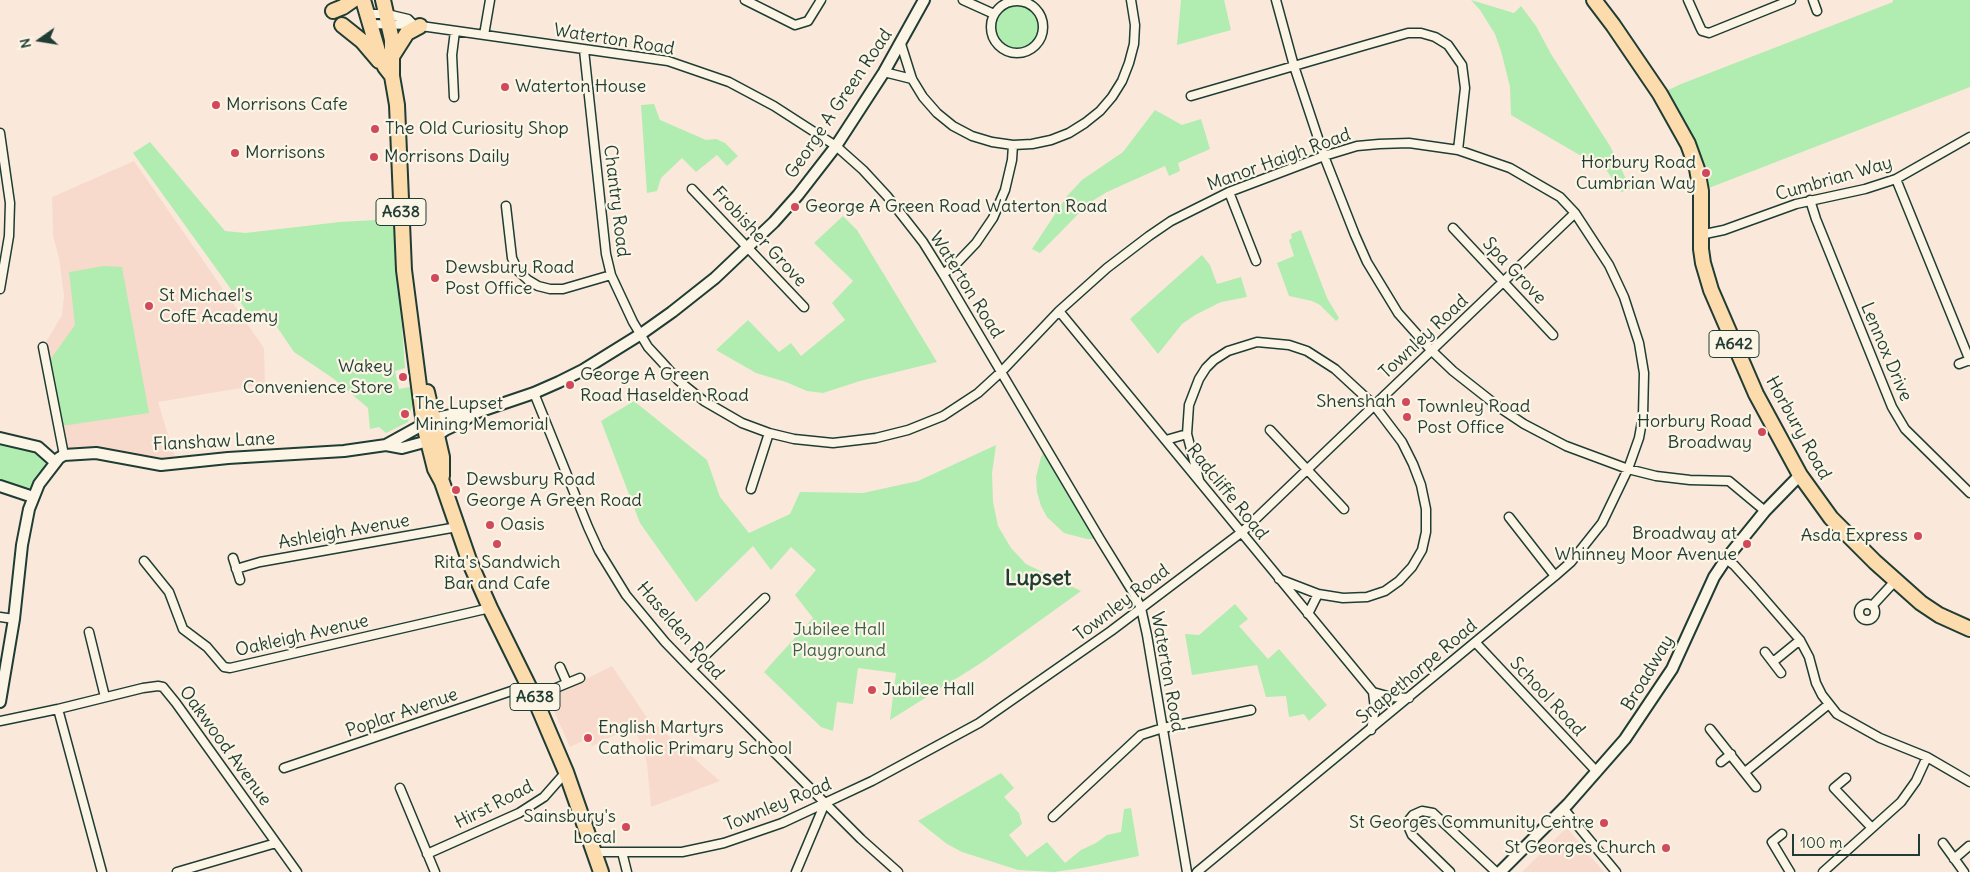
<!DOCTYPE html>
<html>
<head>
<meta charset="utf-8">
<style>
  body { margin:0 }
  #map { position:relative; width:1970px; height:872px; overflow:hidden; background:#fae9da; font-family:Delius,sans-serif }
  canvas { display:block }
  .north { position:absolute; left:15px; top:15px; width:50px; height:50px; -webkit-text-stroke:4px #fcf5e5; paint-order:stroke; rotate:257deg; font-size:14px; font-weight:700; line-height:20px; text-align:center; color:#1f3d34 }
  .north::after { content:''; display:block; margin:auto; width:18px; height:22px; background:#1f3d34; clip-path:polygon(50% 0,100% 100%,50% 72%,0 100%) }
  .scale { position:absolute; left:1792px; top:834px; width:128px; height:22px; box-sizing:border-box; border:2px solid #1f3d34; border-top:0; padding-left:6px; font-size:15px; line-height:18px; white-space:nowrap; color:#1f3d34; -webkit-text-stroke:4px #fcf5e5; paint-order:stroke }
</style>
</head>
<body>
<div id="map">
<canvas width="1970" height="872"></canvas>
<div class="north">N</div>
<div class="scale">100 m</div>
</div>
<script>
const ctx = document.querySelector('canvas').getContext('2d');
ctx.lineJoin = 'round';
function fillPath(path, color) {
  ctx.fillStyle = color;
  ctx.fill(path, 'evenodd');
}
function poly(rows) {
  const path = new Path2D();
  for (const r of rows) {
    if (r.length === 3) {
      path.moveTo(r[0] + r[2], r[1]);
      path.arc(r[0], r[1], r[2], 0, 2 * Math.PI);
      continue;
    }
    path.moveTo(r[0], r[1]);
    for (let i = 2; i < r.length; i += 2) path.lineTo(r[i], r[i + 1]);
  }
  return path;
}
function stroke(path, color, width, dash) {
  ctx.strokeStyle = color;
  ctx.lineWidth = width;
  ctx.lineCap = dash ? 'butt' : 'round';
  ctx.setLineDash(dash || []);
  ctx.stroke(path);
}
function drawText(font, color, halo, rows, align = 'center') {
  ctx.font = font + ' Delius,sans-serif';
  ctx.lineWidth = 4.5;
  ctx.setLineDash([]);
  ctx.textBaseline = 'middle';
  ctx.strokeStyle = halo;
  ctx.fillStyle = color;
  for (const [text, x, y, turn = 0] of rows) {
    ctx.save();
    ctx.translate(x, y);
    ctx.rotate((+turn || 0) * Math.PI / 180);
    ctx.textAlign = isNaN(turn) ? turn : align;
    if (halo) ctx.strokeText(text, 0, 0);
    ctx.fillText(text, 0, 0);
    ctx.restore();
  }
}
const built = poly([
  [134,161,264,348,265,384,158,402,177,464,64,455,43,347,62,315,64,296,59,258,53,236,52,197],
  [612,666,646,716,720,781,651,807,647,764,642,744,632,727,592,746,590,743,583,741,570,747,548,698],
  [1568,829,1604,872,1522,872,1564,830]
]);
const green = poly([
  [1181,0,1224,0,1231,30,1177,45],
  [1471,0,1514,13,1521,6,1536,26,1551,54,1610,146,1631,189,1621,192,1607,171,1511,115,1510,87,1501,51,1495,34,1480,10],
  [1893,0,1970,0,1970,87,1701,191,1660,94,1681,84,1893,2],
  [1017,27,22],
  [654,104,660,120,706,140,716,139,725,143,738,156,727,166,717,155,696,172,682,158,661,178,657,191,647,193,641,105],
  [1155,110,1182,125,1201,119,1210,149,1178,163,1180,171,1169,176,1165,166,1107,192,1089,203,1040,253,1032,249,1067,196,1082,180,1123,152],
  [150,142,225,231,245,233,340,222,394,219,405,368,395,371,399,389,410,387,413,402,408,422,386,433,379,427,370,429,368,408,334,379,294,352,264,308,251,317,133,153],
  [843,216,857,230,937,362,860,381,823,393,807,391,786,382,756,373,716,350,748,320,779,352,791,343,801,356,845,320,832,303,853,281,814,243],
  [1301,230,1327,298,1339,318,1336,321,1320,305,1312,301,1289,296,1277,263,1294,256,1289,240,1292,238,1291,234],
  [1202,255,1210,265,1217,284,1241,277,1247,297,1221,302,1195,315,1182,324,1158,354,1130,319],
  [104,266,122,267,149,413,62,426,50,360,75,325,69,272],
  [634,401,707,460,720,497,749,533,790,514,800,492,863,493,918,481,996,445,992,473,993,502,998,526,1011,548,1026,564,1081,591,981,663,890,720,896,673,858,668,853,704,837,702,833,731,821,727,764,672,813,618,795,595,816,570,791,547,771,570,753,546,696,602,640,523,601,421],
  [0,438,38,447,55,462,33,497,0,486],
  [1046,448,1100,539,1087,539,1064,533,1047,517,1041,506,1037,492,1036,477,1041,457],
  [1235,604,1248,619,1239,626,1268,659,1279,649,1327,705,1309,721,1304,714,1289,717,1286,696,1266,697,1257,665,1192,675,1185,634,1199,635],
  [1001,773,1014,788,1004,797,1019,813,1022,824,1009,835,1027,857,1047,842,1065,863,1081,850,1096,843,1107,835,1121,832,1124,809,1131,808,1139,856,1082,868,1054,872,1018,870,962,852,947,844,918,821]
]);
const street = poly([
  [745,0,795,25,808,21,821,0],
  [963,0,994,14],
  [1276,0,1294,66,1324,156,1355,235,1367,262,1398,313,1431,350,1453,371,1500,408,1524,424,1566,446,1628,469,1656,476,1690,480,1729,481,1765,511],
  [1688,0,1700,27,1702,31,1709,33,1791,0],
  [1813,0,1817,11],
  [1017,27,26],
  [366,14,387,14,408,19,414,25],
  [369,24,414,25,668,61,729,82,774,106,836,146,863,170,887,196,923,242,943,274,1100,539,1134,594,1141,608,1147,635,1187,872],
  [484,35,490,0],
  [901,44,912,79,923,97,937,113,953,126,972,136,992,142,1013,145,1032,144,1051,140,1069,133,1085,123,1100,111,1112,97,1122,81,1129,63,1134,44,1135,25,1131,0],
  [584,50,606,254,611,275,633,322,648,347,661,361,679,381,704,401,742,423,769,433,794,439,833,443,876,438,908,430,943,416,978,393,1002,371,1059,311,1107,268,1149,236,1171,221,1229,192,1324,156,1357,146,1379,144,1409,143,1458,150,1510,168,1560,197,1575,213,1609,265,1624,297,1639,343,1644,373,1643,416,1639,438,1628,469,1602,523,1571,562,1555,576,1197,872],
  [884,72,912,79],
  [1191,96,1366,45,1408,33,1421,33,1435,37,1448,45,1462,65,1465,88,1458,150],
  [454,97,452,55,455,31],
  [0,133,10,203,9,236,0,289],
  [1896,179,1970,361],
  [692,189,804,307],
  [1229,192,1256,261],
  [1810,200,1816,219,1892,407,1905,429,1970,493],
  [506,206,512,258,518,271,528,280,538,286,550,289,563,289,611,275],
  [1453,228,1553,335],
  [1700,235,1724,230,1796,204,1865,189,1896,179,1970,137],
  [943,274,955,265,976,243,993,218,1005,190,1012,160,1013,145],
  [1059,311,1373,692,1375,709,1371,730],
  [43,347,64,455],
  [1959,364,1970,360],
  [534,393,588,527,599,551,626,595,665,642,691,669,861,839,898,872],
  [1270,430,1344,509],
  [1166,440,1187,434],
  [1199,480,1187,434,1189,405,1199,379,1206,368,1214,360,1228,351,1257,342,1289,345,1307,351,1335,369,1374,405,1402,442,1413,464,1421,485,1426,509,1426,532,1422,550,1412,567,1399,581,1385,591,1367,597,1343,598,1318,594,1279,579],
  [751,489,769,433],
  [1509,517,1555,576],
  [233,558,240,580],
  [1726,559,1734,565,1754,587,1800,640,1809,657,1816,683,1822,695,1837,714,1880,738,1927,757,1970,782],
  [144,561,169,592,183,629,207,647,224,667,230,668,490,608],
  [236,569,260,562,457,527],
  [1867,612,8],
  [1872,606,1896,580],
  [1308,614,1318,594],
  [0,617,14,619],
  [89,632,105,697],
  [1476,643,1597,772],
  [1765,652,1781,673],
  [1773,662,1800,640],
  [560,667,567,683],
  [691,669,765,598],
  [1373,692,1391,697,1409,698],
  [534,697,580,678],
  [58,709,102,872],
  [0,721,58,709,143,688,158,686,163,687,176,703,297,872],
  [1710,729,1756,787],
  [1721,762,1731,754],
  [284,768,529,685],
  [1745,772,1829,704],
  [1846,778,1834,788,1872,828],
  [400,788,435,872],
  [1563,808,1616,872],
  [1053,817,1141,735,1163,728,1251,710],
  [1782,834,1772,842,1790,872],
  [1943,843,1964,872],
  [595,852,682,852,724,843,782,823,825,803,872,781,979,723,1111,631,1242,532,1575,213],
  [622,852,627,872],
  [427,854,519,813,544,797,566,772],
  [1954,859,1969,846],
  [177,872,276,843],
  [796,872,825,803],
  [1450,872,1412,835,1408,826,1409,820,1413,815,1422,811,1433,813,1496,872],
  [1823,872,1901,802,1916,781,1927,757]
]);
const secondary = poly([
  [0,438,38,447,55,462],
  [386,445,433,419,455,414,475,413,534,393,559,382,583,370,641,334,672,312,715,278,774,222,798,195,836,146,884,72,924,0],
  [0,486,33,497],
  [0,702,14,619,22,545,29,509,39,484,59,458,64,455,96,453,161,465,228,458,344,451,386,445,402,448,428,441,445,430,462,422,475,413],
  [1500,872,1568,804,1625,739,1672,669,1714,577,1726,559,1765,511,1800,475]
]);
const highway = poly([
  [363,0,378,51,385,67,392,76],
  [383,0,392,40,392,76,397,105,404,270,424,425,435,469,442,482,470,563,490,608,534,697,566,772,601,872],
  [1594,0,1613,25,1660,94,1688,144,1697,169,1701,191,1701,249,1703,263,1711,290,1756,394,1800,475,1831,518,1875,562,1921,603,1939,615,1970,629],
  [333,11,343,7,353,0],
  [342,25,362,41,379,61],
  [393,55,407,33,420,26],
  [427,392,442,457,442,476]
]);
const markers = [
  [505,87,5,"#d1495b"],
  [216,105,5,"#d1495b"],
  [375,129,5,"#d1495b"],
  [235,153,5,"#d1495b"],
  [374,157,5,"#d1495b"],
  [1706,173,5,"#d1495b"],
  [795,207,5,"#d1495b"],
  [435,278,5,"#d1495b"],
  [149,306,5,"#d1495b"],
  [403,377,5,"#d1495b"],
  [570,385,5,"#d1495b"],
  [1406,402,5,"#d1495b"],
  [405,414,5,"#d1495b"],
  [1407,417,5,"#d1495b"],
  [1762,432,5,"#d1495b"],
  [456,490,5,"#d1495b"],
  [490,525,5,"#d1495b"],
  [1918,536,5,"#d1495b"],
  [497,544,5,"#d1495b"],
  [1747,544,5,"#d1495b"],
  [872,690,5,"#d1495b"],
  [588,738,5,"#d1495b"],
  [1604,823,5,"#d1495b"],
  [626,827,5,"#d1495b"],
  [1666,848,5,"#d1495b"]
];
const shields = [
  [401,212,50],
  [1734,344,50],
  [535,697,50]
];
const shieldNames = [
  ["A638",401,212],
  ["A642",1734,344],
  ["A638",535,697]
];
const streetNames = [
  ["Waterton Road",614,40,9],
  ["George A Green Road",839,104,-56],
  ["Manor Haigh Road",1279,160,-20],
  ["Cumbrian Way",1834,179,-16],
  ["Chantry Road",616,201,83],
  ["Frobisher Grove",759,237,47],
  ["Spa Grove",1514,271,47],
  ["Waterton Road",966,285,58],
  ["Townley Road",1424,337,-43],
  ["Lennox Drive",1886,352,67],
  ["Horbury Road",1798,428,61],
  ["Flanshaw Lane",214,442,-3],
  ["Radcliffe Road",1227,492,51],
  ["Ashleigh Avenue",344,532,-10],
  ["Townley Road",1122,603,-37],
  ["Haselden Road",680,631,49],
  ["Oakleigh Avenue",302,636,-13],
  ["Waterton Road",1167,672,80],
  ["Snapethorpe Road",1417,672,-40],
  ["Broadway",1648,673,-59],
  ["School Road",1547,697,47],
  ["Poplar Avenue",402,713,-19],
  ["Oakwood Avenue",225,746,54],
  ["Hirst Road",494,805,-27],
  ["Townley Road",778,805,-22]
];
const poiNames = [
  ["Waterton House",515,87],
  ["Morrisons Cafe",226,105],
  ["The Old Curiosity Shop",385,129],
  ["Morrisons",245,153],
  ["Morrisons Daily",384,157],
  ["Horbury Road",1696,163,"right"],
  ["Cumbrian Way",1696,184,"right"],
  ["George A Green Road Waterton Road",805,207],
  ["Dewsbury Road",445,268],
  ["Post Office",445,289],
  ["St Michael's",159,296],
  ["CofE Academy",159,317],
  ["Wakey",393,367,"right"],
  ["Convenience Store",393,388,"right"],
  ["George A Green",580,375],
  ["Road Haselden Road",580,396],
  ["Shenshah",1396,402,"right"],
  ["The Lupset",415,404],
  ["Mining Memorial",415,425],
  ["Townley Road",1417,407],
  ["Post Office",1417,428],
  ["Horbury Road",1752,422,"right"],
  ["Broadway",1752,443,"right"],
  ["Dewsbury Road",466,480],
  ["George A Green Road",466,501],
  ["Oasis",500,525],
  ["Broadway at",1737,534,"right"],
  ["Whinney Moor Avenue",1737,555,"right"],
  ["Asda Express",1908,536,"right"],
  ["Rita's Sandwich",497,563,"center"],
  ["Bar and Cafe",497,584,"center"],
  ["Jubilee Hall",882,690],
  ["English Martyrs",598,728],
  ["Catholic Primary School",598,749],
  ["Sainsbury's",616,817,"right"],
  ["Local",616,838,"right"],
  ["St Georges Community Centre",1594,823,"right"],
  ["St Georges Church",1656,848,"right"]
];
const parkNames = [
  ["Jubilee Hall",839,630],
  ["Playground",839,651]
];
const districtNames = [
  ["Lupset",1038,579]
];
fillPath(built, '#f8dacc');
fillPath(green, '#b1ecb1');
stroke(street, '#1f3d34', 11);
stroke(secondary, '#1f3d34', 14);
stroke(highway, '#1f3d34', 18);
stroke(street, '#fcf5e5', 8);
stroke(secondary, '#fcf5e5', 10);
stroke(highway, '#fcdcac', 14);
for (const [x, y, r, color] of markers) {
  const dot = new Path2D();
  dot.arc(x, y, r, 0, 2 * Math.PI);
  ctx.fillStyle = color;
  ctx.fill(dot);
  stroke(dot, '#fcf5e5', 2);
}
for (const [x, y, w] of shields) {
  const box = new Path2D();
  box.roundRect(x - w / 2, y - 13.5, w, 27, 4);
  ctx.fillStyle = '#fcf5e5';
  ctx.fill(box);
  stroke(box, '#1f3d34', 1);
}
drawText('bold 16px', '#1f3d34', null, shieldNames);
drawText('18px', '#1f3d34', '#fcf5e5', streetNames);
drawText('18px', '#1f3d34', '#fcf5e5', poiNames, 'left');
drawText('18px', '#3c604d', '#fcf5e5', parkNames);
drawText('bold 22px', '#1f3d34', '#fcf5e5', districtNames);
</script>
</body>
</html>
